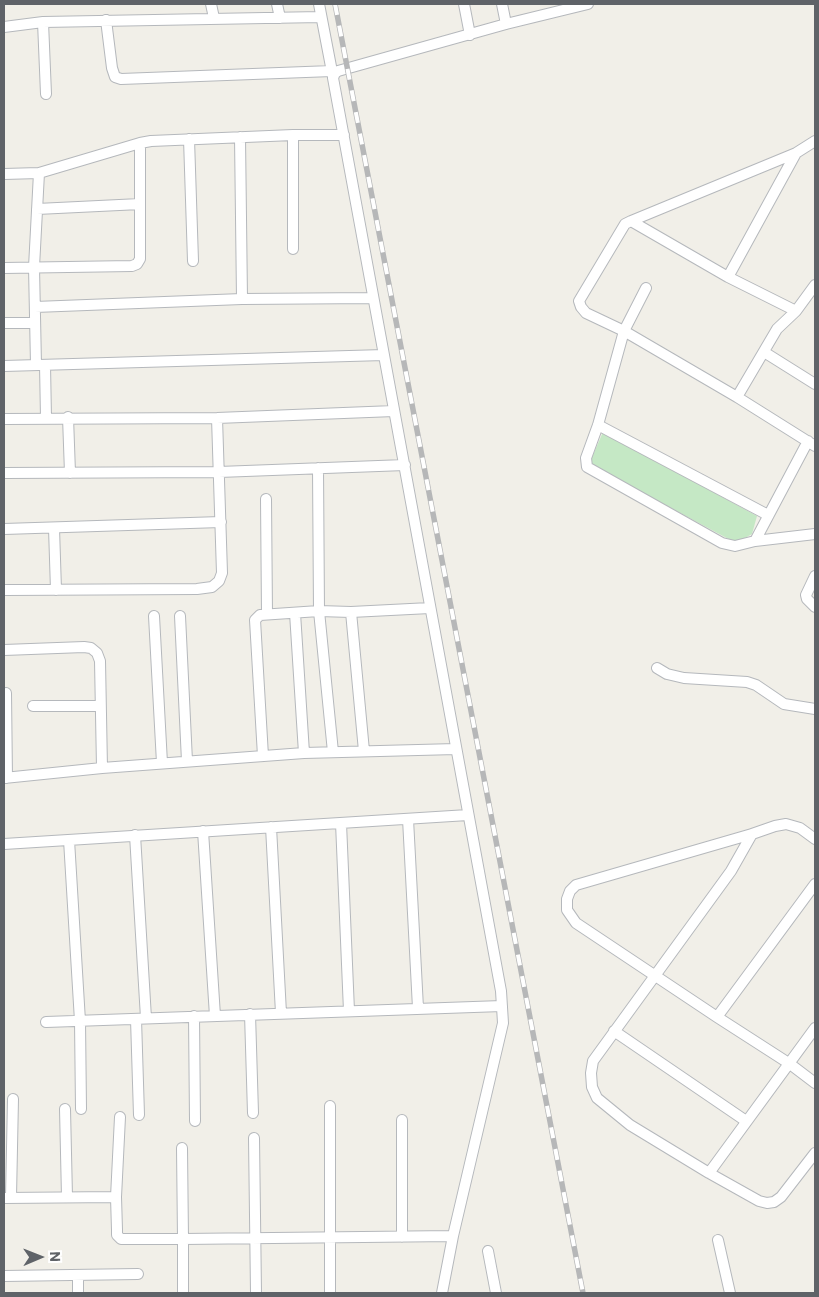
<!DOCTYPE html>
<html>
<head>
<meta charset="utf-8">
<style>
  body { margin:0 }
  #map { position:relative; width:819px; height:1297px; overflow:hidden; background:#f1efe8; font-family:Commissioner,sans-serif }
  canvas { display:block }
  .frame { position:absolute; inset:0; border:5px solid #5f6368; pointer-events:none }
  .north { position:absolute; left:15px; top:1232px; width:50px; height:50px; -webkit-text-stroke:4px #fff; paint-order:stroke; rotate:89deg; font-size:14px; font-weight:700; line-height:20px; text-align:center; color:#5f6368 }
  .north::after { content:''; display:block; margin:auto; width:18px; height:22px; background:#5f6368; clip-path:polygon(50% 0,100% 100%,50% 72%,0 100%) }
</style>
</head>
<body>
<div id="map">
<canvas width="819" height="1297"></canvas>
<div class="frame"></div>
<div class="north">N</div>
</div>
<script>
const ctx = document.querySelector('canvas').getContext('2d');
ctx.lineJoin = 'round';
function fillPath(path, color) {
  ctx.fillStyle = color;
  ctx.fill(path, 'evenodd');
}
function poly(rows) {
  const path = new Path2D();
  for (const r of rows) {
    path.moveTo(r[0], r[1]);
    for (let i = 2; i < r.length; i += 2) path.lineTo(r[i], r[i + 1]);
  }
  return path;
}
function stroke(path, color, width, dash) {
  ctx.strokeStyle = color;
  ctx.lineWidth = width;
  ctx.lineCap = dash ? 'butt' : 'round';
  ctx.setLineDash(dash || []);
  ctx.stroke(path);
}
const green = poly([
  [603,432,757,516,752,534,736,543,589,464]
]);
const minor = poly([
  [211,4,214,18],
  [277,4,280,18],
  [319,4,333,77],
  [464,4,470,35],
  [502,4,506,24],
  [106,20,112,68,115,77,121,79,332,71],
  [43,22,321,17],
  [4,27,43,22,46,94],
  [293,135,293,249],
  [240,137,242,299],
  [189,139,193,261],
  [815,141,796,153,631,221,625,224,579,301,581,307,586,313,624,331,737,397,815,446],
  [4,174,39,173,140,143,151,141,293,135,344,135],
  [37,209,140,204],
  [631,221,728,277],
  [4,268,132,266,137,264,140,259,140,143],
  [646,288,624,331,598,425,586,458,587,467,722,543,735,546,755,541],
  [35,307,242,299,373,298],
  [796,311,728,277,796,153],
  [4,323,35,323],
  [764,352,815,384],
  [36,365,34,267,39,173],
  [45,365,46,418],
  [4,366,384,355],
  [737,397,777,329,796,311,815,285],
  [68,417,70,473],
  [4,419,217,418,394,411],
  [598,425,768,515],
  [808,441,755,541,815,534],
  [318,468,319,611,333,752],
  [4,473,219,472,405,465],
  [266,499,267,614],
  [54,528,56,590],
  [4,529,221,522],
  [815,576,806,595,807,599,815,607],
  [4,590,197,589,212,587,219,581,222,573,217,418],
  [351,612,364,751],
  [295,613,304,753],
  [154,616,162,763],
  [180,616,187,761],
  [4,650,84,647,91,648,97,653,100,661,102,768],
  [657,668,667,674,684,678,747,682,756,685,784,704,815,709],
  [6,693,7,778],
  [33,706,100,706],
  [263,756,255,620,260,615,319,611,351,612,430,608],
  [4,778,102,768,304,753,456,749],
  [408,819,418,1008],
  [341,823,349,1011],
  [271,827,281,1013],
  [203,831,215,1016],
  [752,834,576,885,570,891,567,899,567,910,576,923,717,1017,790,1064,815,1083],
  [135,835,146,1018],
  [815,839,800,828,786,824,775,826,752,834,731,871,593,1061,591,1073,592,1087,597,1098,630,1125,709,1173,759,1201,767,1203,774,1202,781,1197,815,1153],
  [69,840,80,1021,81,1109],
  [4,844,468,815],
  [250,1014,253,1113],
  [194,1016,195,1121],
  [717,1017,815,884],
  [136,1019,139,1115],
  [46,1022,502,1006],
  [614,1031,746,1121],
  [330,1106,330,1293],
  [65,1109,67,1197],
  [402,1120,402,1237],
  [254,1138,256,1293],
  [709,1173,815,1028],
  [11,1197,13,1099],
  [116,1197,120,1117],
  [4,1198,116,1197,117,1230,117,1235,121,1239,183,1239,182,1148],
  [718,1240,730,1293],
  [488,1251,496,1293],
  [4,1276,138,1274],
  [78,1276,78,1293],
  [183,1293,183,1239,453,1236],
  [442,1293,453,1236,503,1023,501,991,333,78,335,73,338,71,506,24,588,4]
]);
const rail = poly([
  [335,4,583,1293]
]);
fillPath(green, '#c5e8c5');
stroke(minor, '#b5b8bc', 12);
stroke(minor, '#fff', 10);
stroke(rail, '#b6b7b8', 5.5);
stroke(rail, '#fff', 4, [11]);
</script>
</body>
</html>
